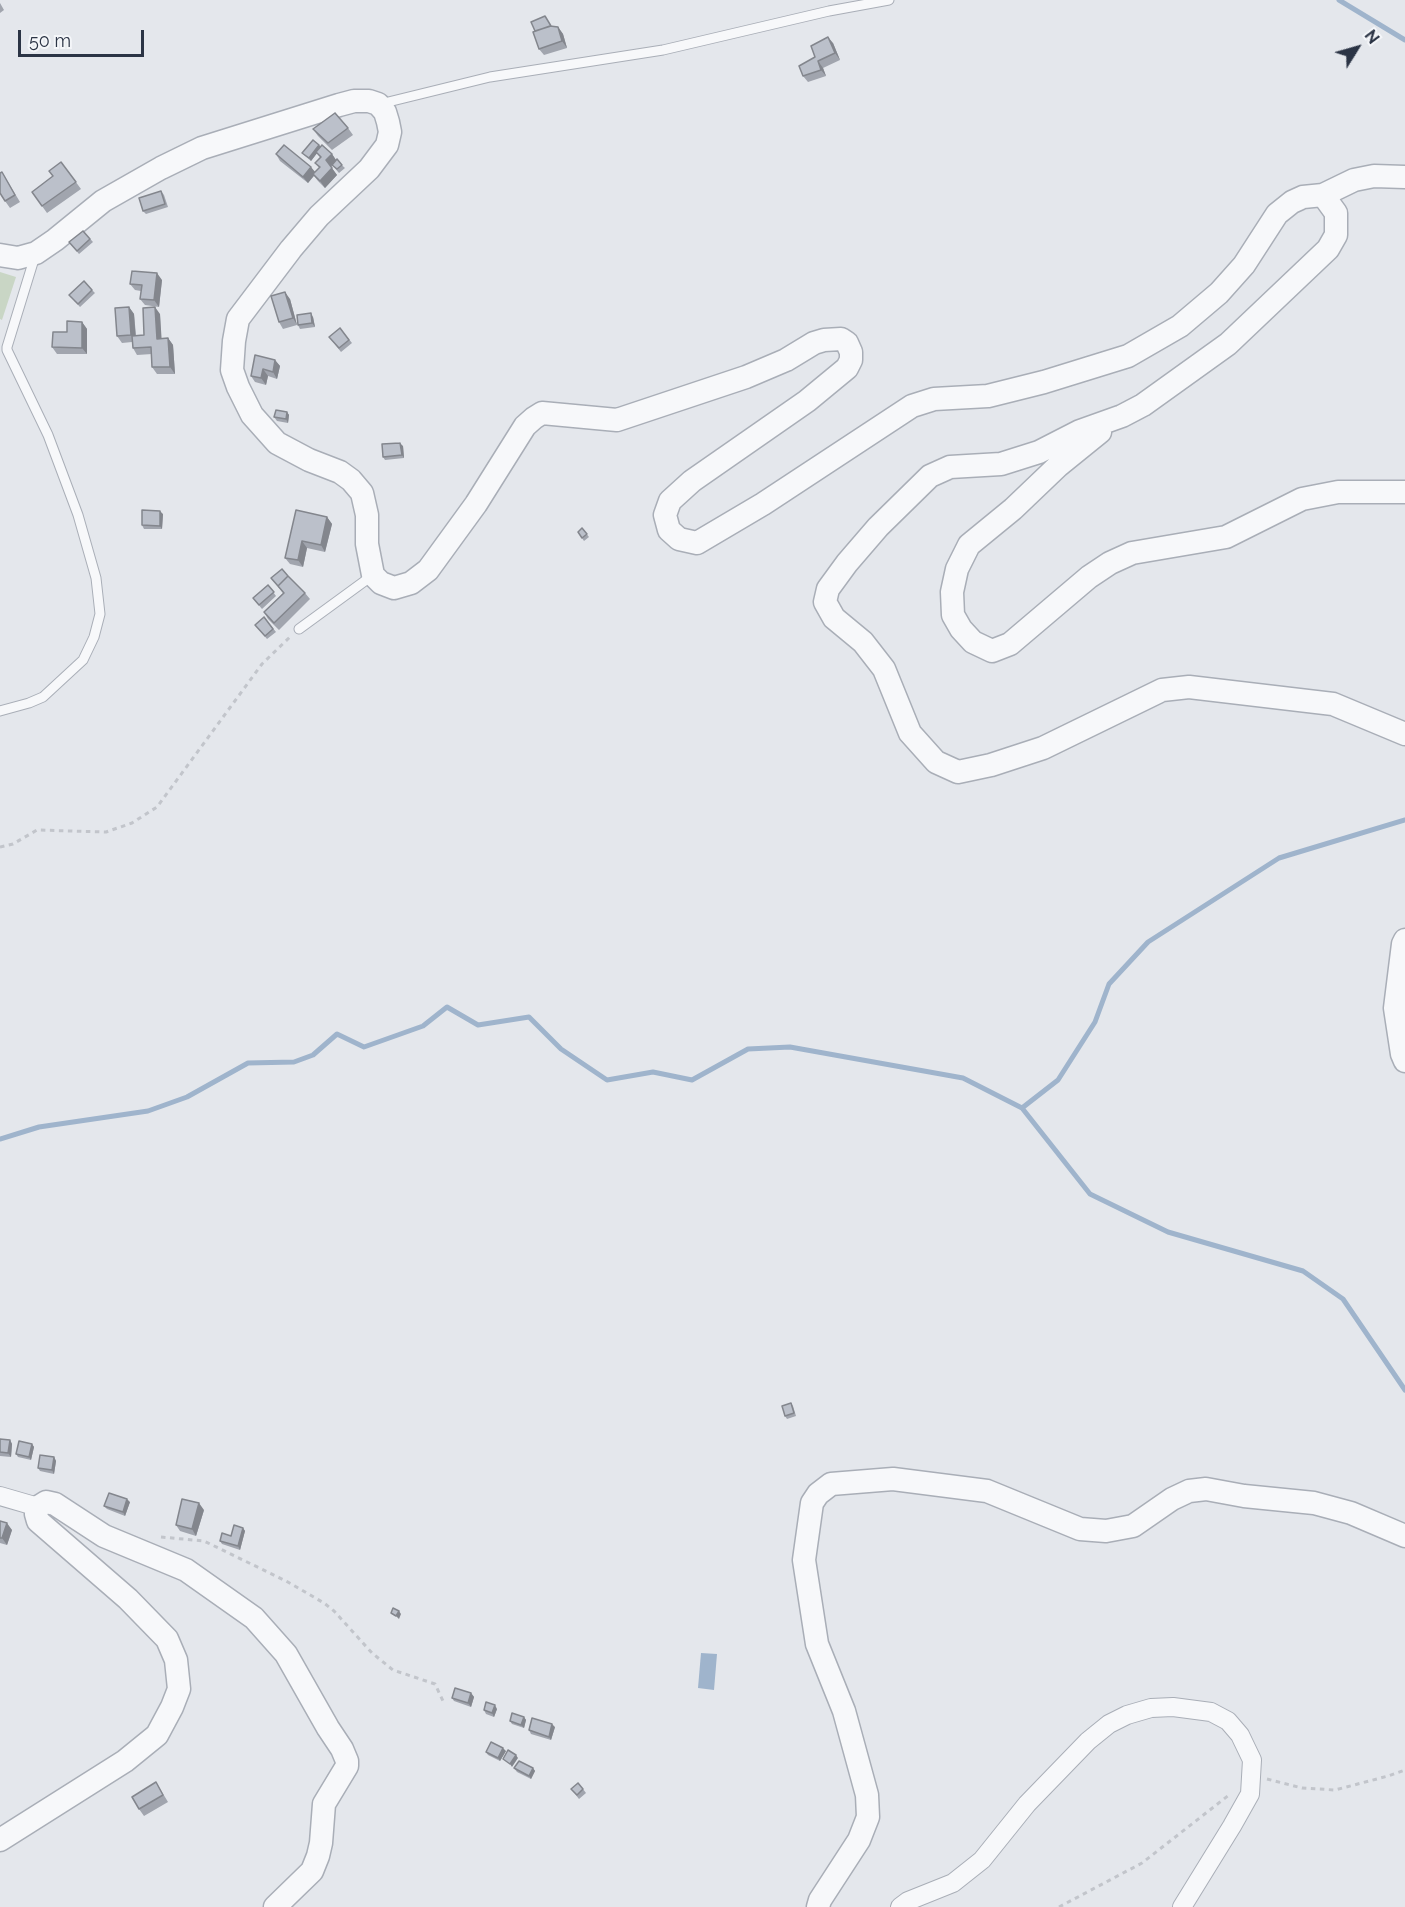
<!DOCTYPE html>
<html>
<head>
<meta charset="utf-8">
<style>
  body { margin:0 }
  #map { position:relative; width:1405px; height:1907px; overflow:hidden; background:#e4e7ec; font-family:Raleway,sans-serif }
  canvas { display:block }
  .north { position:absolute; left:1327px; top:18px; width:60px; height:60px; -webkit-text-stroke:4px #f4f6f9; paint-order:stroke; rotate:53deg; font-size:16px; font-weight:700; line-height:24px; text-align:center; color:#2b3445 }
  .north::after { content:''; display:block; margin:auto; width:21px; height:27px; background:#2b3445; clip-path:polygon(50% 0,100% 100%,50% 72%,0 100%) }
  .scale { position:absolute; left:18px; top:30px; width:126px; height:27px; box-sizing:border-box; border:3px solid #2b3445; border-top:0; padding-left:8px; font-size:18px; line-height:21px; white-space:nowrap; color:#2b3445; -webkit-text-stroke:4px #f4f6f9; paint-order:stroke }
</style>
</head>
<body>
<div id="map">
<canvas width="1405" height="1907"></canvas>
<div class="north">N</div>
<div class="scale">50 m</div>
</div>
<script>
const ctx = document.querySelector('canvas').getContext('2d');
ctx.lineJoin = 'round';
function fillPath(path, color) {
  ctx.fillStyle = color;
  ctx.fill(path, 'evenodd');
}
function poly(rows) {
  const path = new Path2D();
  for (const r of rows) {
    path.moveTo(r[0], r[1]);
    for (let i = 2; i < r.length; i += 2) path.lineTo(r[i], r[i + 1]);
  }
  return path;
}
function stroke(path, color, width, dash) {
  ctx.strokeStyle = color;
  ctx.lineWidth = width;
  ctx.lineCap = dash ? 'butt' : 'round';
  ctx.setLineDash(dash || []);
  ctx.stroke(path);
}
const green = poly([
  [0,272,16,277,2,320,0,319]
]);
const water = poly([
  [701,1653,717,1654,714,1690,698,1688]
]);
const stream = poly([
  [1339,0,1405,40],
  [1022,1108,1058,1080,1095,1022,1109,984,1148,942,1279,858,1405,820],
  [0,1139,39,1127,148,1111,187,1097,248,1063,294,1062,313,1055,337,1034,364,1047,423,1026,447,1007,478,1025,529,1017,561,1049,607,1080,653,1072,692,1080,748,1049,790,1047,963,1078,1022,1108,1090,1194,1168,1232,1303,1271,1343,1299,1405,1390]
]);
const path = poly([
  [0,847,13,844,37,830,106,832,132,823,157,807,262,664,291,636],
  [161,1537,204,1541,286,1581,324,1603,334,1611,372,1653,393,1670,435,1684,443,1701],
  [1267,1779,1302,1788,1335,1790,1388,1776,1405,1770],
  [1059,1907,1142,1863,1229,1795]
]);
const service = poly([
  [380,104,490,77,663,50,829,11,889,0],
  [299,629,373,575],
  [0,711,29,703,43,697,83,660,94,637,100,614,96,578,78,515,48,435,7,350,7,347,35,256]
]);
const minor = poly([
  [0,1496,38,1507],
  [900,1907,908,1901,953,1883,982,1860,1027,1804,1088,1741,1109,1724,1127,1715,1151,1708,1173,1707,1211,1712,1228,1721,1240,1735,1252,1760,1250,1794,1232,1826,1182,1907]
]);
const tertiary = poly([
  [1323,195,1336,213,1336,235,1328,249,1228,344,1143,405,1122,416,1080,431,1039,452,1001,464,950,467,930,476,878,527,847,563,828,589,825,602,834,618,863,642,884,669,910,733,936,762,958,772,991,765,1043,748,1162,690,1189,687,1333,704,1405,734],
  [0,255,18,258,36,253,55,240,103,201,161,168,202,148,339,105,354,101,369,101,378,104,385,112,388,122,390,132,387,145,369,169,319,216,291,249,238,319,234,341,232,370,238,387,252,415,277,443,309,460,340,472,351,480,362,493,367,515,367,544,373,575,381,583,394,588,411,583,428,570,476,504,525,426,534,418,542,413,617,420,746,377,786,360,814,343,824,340,841,339,847,343,851,352,851,360,847,368,807,401,692,481,670,501,665,515,669,530,679,539,697,543,763,504,912,406,934,399,988,396,1044,382,1128,356,1180,326,1219,293,1244,265,1277,214,1292,202,1303,197,1323,195,1354,180,1374,176,1405,177],
  [1100,432,1058,466,1013,509,969,545,957,569,952,592,953,615,961,629,973,642,992,651,1010,644,1089,577,1110,563,1132,553,1226,537,1302,499,1338,492,1405,492],
  [1405,940,1403,944,1395,1008,1402,1054,1405,1061],
  [0,1840,125,1761,157,1735,172,1707,179,1689,176,1660,167,1639,128,1599,38,1521,36,1514,38,1507,46,1502,55,1504,104,1536,186,1570,254,1618,286,1654,328,1728,342,1749,347,1761,347,1766,324,1804,321,1843,318,1856,312,1871,275,1907],
  [818,1907,820,1900,859,1840,868,1817,867,1795,844,1711,817,1644,804,1560,812,1503,818,1494,831,1484,893,1479,987,1491,1080,1529,1106,1531,1133,1526,1172,1499,1189,1491,1206,1489,1244,1496,1314,1503,1351,1513,1405,1536]
]);
const wall = poly([
  [0,3,4,10,0,13],
  [551,26,558,27,563,34,567,48,544,55,539,49],
  [833,43,840,60,823,68,826,76,808,82,803,76,815,57],
  [348,128,353,135,332,150,318,136,313,129],
  [319,145,321,147,332,154,336,160,345,168,339,173,332,165,335,162,331,167,337,175,325,188,318,181,314,176,308,183,280,161,276,154,315,172,319,168,315,163,320,157,317,153,311,161,305,156,302,153],
  [61,162,81,189,47,213,32,192,53,176],
  [2,172,20,202,10,208,5,201],
  [161,191,164,195,168,207,146,214,143,211],
  [83,231,93,242,79,254,69,242],
  [162,280,159,307,145,305,140,299,141,291,135,290,130,284],
  [92,290,95,293,80,307,69,295],
  [290,299,297,325,283,329,279,322],
  [129,307,134,314,136,335,144,335,160,314,161,338,168,338,173,345,175,374,157,374,152,367,152,354,137,355,133,348,132,342,122,343,117,336],
  [313,317,315,327,300,329,298,325],
  [82,322,87,329,87,354,57,354,52,347,67,332],
  [340,328,352,343,341,352,329,337],
  [275,360,280,366,277,379,268,376,266,385,255,382,251,376],
  [287,412,289,415,288,423,277,421,274,417],
  [403,446,404,458,385,460,383,457],
  [163,514,162,529,144,529,142,525],
  [327,517,332,524,325,552,307,548,303,567,290,564,285,558],
  [582,528,589,537,584,541,578,532],
  [271,578,305,593,310,599,279,630,268,619,264,612,283,593],
  [268,585,276,596,262,609,253,598],
  [264,617,276,632,267,639,255,625],
  [791,1403,793,1406,796,1416,787,1419,785,1416],
  [0,1439,10,1440,12,1444,11,1457,0,1456],
  [32,1444,34,1447,31,1460,18,1457,16,1454],
  [54,1457,56,1461,54,1474,40,1471,38,1468],
  [130,1502,125,1516,107,1509,104,1506],
  [204,1510,196,1536,180,1531,176,1525],
  [0,1521,12,1530,7,1545,0,1543],
  [243,1528,245,1531,240,1550,222,1544,220,1541],
  [471,1693,474,1697,471,1707,454,1701,452,1698],
  [497,1709,494,1717,486,1714,484,1710],
  [524,1717,526,1720,524,1728,512,1724,510,1721],
  [555,1727,551,1740,531,1734,529,1730],
  [506,1751,500,1761,488,1755,486,1752],
  [514,1768,533,1768,535,1771,531,1779,517,1772],
  [156,1782,168,1802,144,1816,139,1809],
  [571,1789,583,1789,586,1793,579,1799]
]);
const shadedWall = poly([
  [558,27,563,34,567,48,562,41],
  [828,37,833,43,840,60,835,53],
  [818,61,823,68,826,76,821,70],
  [319,145,321,148,311,161,309,158],
  [332,154,336,160,330,167,326,160],
  [311,167,316,173,308,183,303,177],
  [332,168,337,175,325,188,320,181],
  [157,273,162,280,159,307,154,300],
  [285,292,290,299,297,325,293,318],
  [129,307,134,314,136,342,131,335],
  [155,307,160,314,162,345,157,339],
  [311,313,313,317,315,327,312,323],
  [82,322,87,329,87,354,82,348],
  [168,338,173,345,175,374,170,367],
  [275,360,280,366,277,379,273,372],
  [263,369,268,376,266,385,261,378],
  [287,412,289,415,288,423,286,419],
  [400,443,403,446,404,458,402,455],
  [160,511,163,514,162,529,160,526],
  [327,517,332,524,325,552,321,545],
  [302,541,307,548,303,567,298,560],
  [10,1440,12,1444,11,1457,8,1453],
  [32,1444,34,1447,31,1460,29,1457],
  [54,1457,56,1461,54,1474,52,1470],
  [127,1499,130,1502,125,1516,123,1512],
  [199,1503,204,1510,196,1536,192,1529],
  [7,1523,12,1530,7,1545,2,1538],
  [243,1528,245,1531,240,1550,238,1546],
  [399,1611,401,1614,399,1619,396,1616],
  [471,1693,474,1697,471,1707,468,1703],
  [495,1705,497,1709,494,1717,492,1713],
  [524,1717,526,1720,524,1728,521,1725],
  [552,1724,555,1727,551,1740,549,1737],
  [503,1748,506,1751,500,1761,498,1758],
  [516,1755,518,1758,512,1767,510,1764],
  [533,1768,535,1771,531,1779,529,1776]
]);
const building = poly([
  [545,16,551,26,535,31,531,22,545,16],
  [550,26,558,27,562,41,539,49,533,32,550,26],
  [828,37,835,53,818,61,821,70,803,76,799,66,815,57,811,46,828,37],
  [335,113,348,128,328,143,313,129,335,113],
  [313,140,319,145,309,158,302,153,313,140],
  [284,145,311,167,303,177,276,154,284,145],
  [322,145,332,154,326,160,332,168,320,181,313,174,320,167,315,163,321,157,316,152,322,145],
  [337,159,342,165,337,169,332,165,337,159],
  [61,162,76,182,42,206,32,192,53,176,49,171,61,162],
  [2,172,15,195,5,201,0,193,0,173,2,172],
  [161,191,165,204,143,211,139,198,161,191],
  [83,231,90,239,77,251,69,242,83,231],
  [132,271,157,273,154,300,140,299,142,285,130,284,132,271],
  [84,281,92,290,78,304,69,295,84,281],
  [285,292,293,318,279,322,271,296,285,292],
  [129,307,131,335,117,336,115,308,129,307],
  [155,307,157,339,168,338,170,367,152,367,151,347,133,348,132,336,144,335,143,308,155,307],
  [311,313,312,323,298,325,297,315,311,313],
  [67,321,82,322,82,348,52,347,53,332,67,332,67,321],
  [340,328,349,340,339,348,329,337,340,328],
  [255,355,275,360,273,372,263,369,261,378,251,376,255,355],
  [276,410,287,412,286,419,274,417,276,410],
  [400,443,402,455,383,457,382,444,400,443],
  [142,510,160,511,160,526,142,525,142,510],
  [296,510,327,517,321,545,302,541,298,560,285,558,296,510],
  [582,528,587,534,582,538,578,532,582,528],
  [282,569,288,576,278,586,271,578,282,569],
  [288,576,305,593,274,623,264,612,284,593,278,586,288,576],
  [268,585,274,592,259,605,253,598,268,585],
  [264,617,273,629,265,636,255,625,264,617],
  [791,1403,794,1413,785,1416,782,1406,791,1403],
  [0,1439,10,1440,8,1453,0,1452,0,1439],
  [19,1441,32,1444,29,1457,16,1454,19,1441],
  [40,1455,54,1457,52,1470,38,1468,40,1455],
  [109,1493,127,1499,123,1512,104,1506,109,1493],
  [182,1499,199,1503,192,1529,176,1525,182,1499],
  [0,1521,7,1523,2,1538,0,1538,0,1521],
  [234,1525,243,1528,238,1546,220,1541,222,1533,231,1536,234,1525],
  [393,1608,399,1611,396,1616,391,1613,393,1608],
  [455,1688,471,1693,468,1703,452,1698,455,1688],
  [486,1702,495,1705,492,1713,484,1710,486,1702],
  [512,1713,524,1717,521,1725,510,1721,512,1713],
  [532,1718,552,1724,549,1737,529,1730,532,1718],
  [491,1742,503,1748,498,1758,486,1752,491,1742],
  [508,1750,516,1755,510,1764,503,1759,508,1750],
  [519,1761,533,1768,529,1776,514,1768,519,1761],
  [156,1782,163,1795,139,1809,132,1797,156,1782],
  [578,1783,583,1789,577,1795,571,1789,578,1783]
]);
fillPath(green, '#c9d6c5');
fillPath(water, '#9fb4cc');
stroke(stream, '#9fb4cc', 5);
stroke(service, '#a9aeb7', 11);
stroke(minor, '#a9aeb7', 20);
stroke(tertiary, '#a9aeb7', 25);
stroke(path, '#c2c5cb', 3, [4.5, 4.5]);
stroke(service, '#f7f8fa', 9);
stroke(minor, '#f7f8fa', 18);
stroke(tertiary, '#f7f8fa', 22);
fillPath(wall, '#a1a5ae');
fillPath(shadedWall, '#83868d');
fillPath(building, '#bbc0ca');
stroke(building, '#83868d', 1.5);
</script>
</body>
</html>
